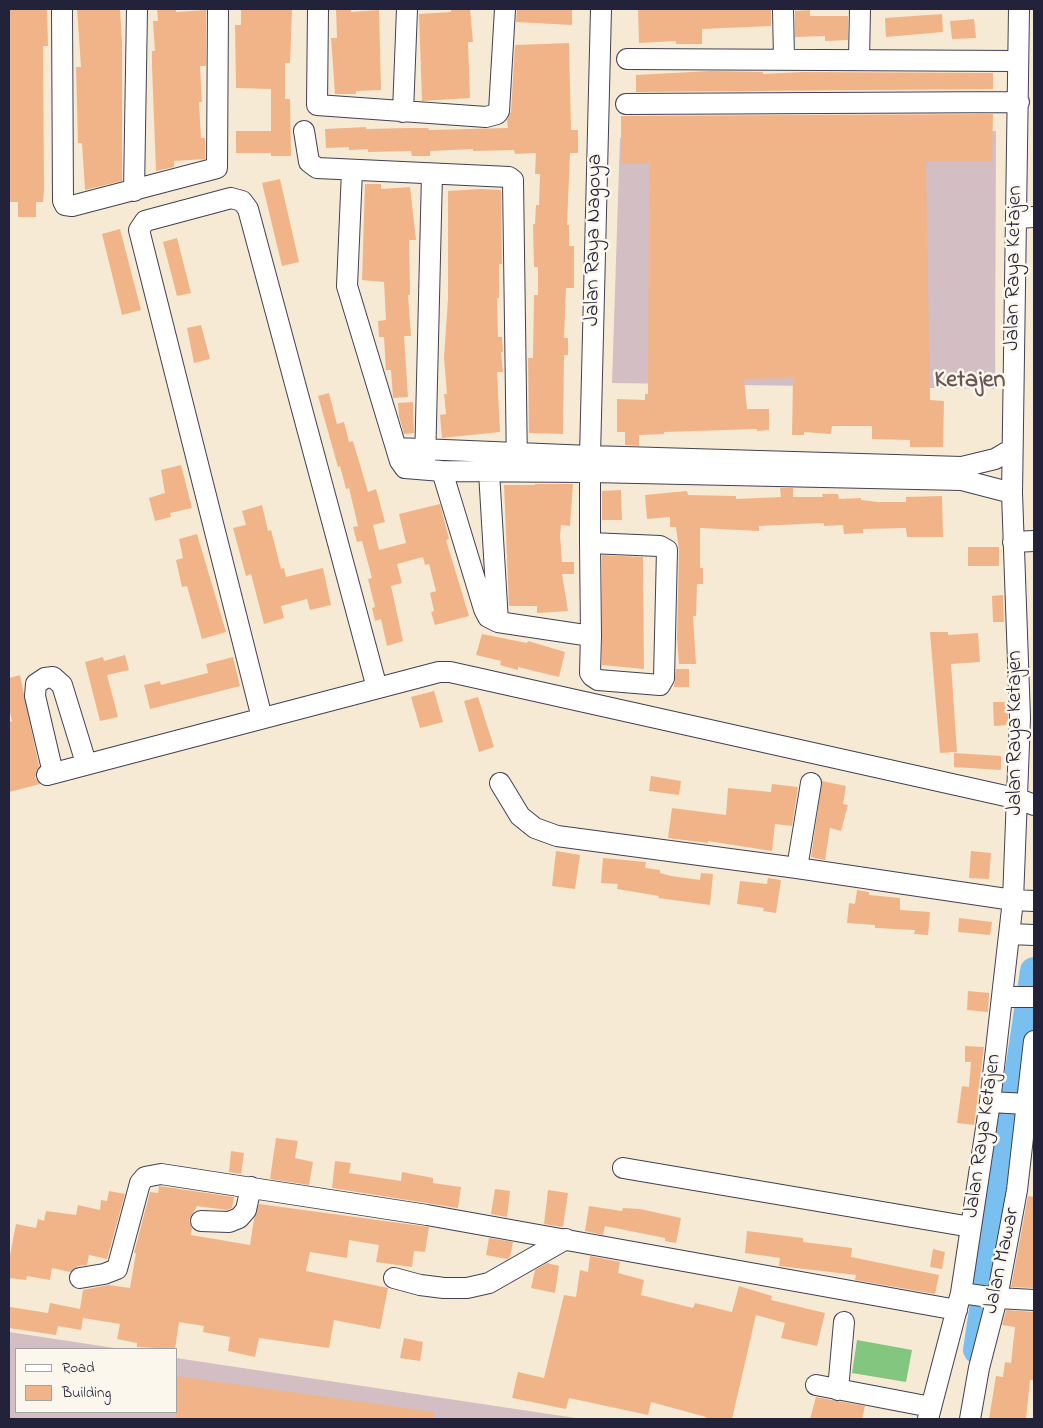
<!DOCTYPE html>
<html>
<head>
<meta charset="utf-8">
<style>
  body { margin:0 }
  #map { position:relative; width:1043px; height:1428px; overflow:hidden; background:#f6ead5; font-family:"Indie Flower",sans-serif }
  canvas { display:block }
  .frame { position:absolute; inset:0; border:10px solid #22223b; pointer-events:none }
  .legend { position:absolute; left:15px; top:1348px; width:162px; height:65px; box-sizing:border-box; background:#fbf7ec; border:1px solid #a4a2a5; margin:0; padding:6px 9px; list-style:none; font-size:15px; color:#22223b }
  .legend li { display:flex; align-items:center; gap:10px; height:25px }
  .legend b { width:25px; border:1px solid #a4a2a5 }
</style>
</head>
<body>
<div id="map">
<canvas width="1043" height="1428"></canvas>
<div class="frame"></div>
<ul class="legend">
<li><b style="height:6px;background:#fff"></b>Road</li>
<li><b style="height:14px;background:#f1b488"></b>Building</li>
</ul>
</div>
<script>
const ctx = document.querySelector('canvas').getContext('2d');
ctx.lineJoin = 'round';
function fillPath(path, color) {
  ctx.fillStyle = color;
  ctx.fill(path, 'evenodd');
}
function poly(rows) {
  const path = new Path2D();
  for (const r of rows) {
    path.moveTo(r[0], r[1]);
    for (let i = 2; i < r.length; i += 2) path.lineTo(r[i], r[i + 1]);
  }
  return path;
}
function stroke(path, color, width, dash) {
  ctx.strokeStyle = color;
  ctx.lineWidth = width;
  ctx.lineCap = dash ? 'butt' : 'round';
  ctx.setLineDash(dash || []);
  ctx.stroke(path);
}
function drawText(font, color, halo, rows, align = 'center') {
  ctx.font = font + ' "Indie Flower",sans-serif';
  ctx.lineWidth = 5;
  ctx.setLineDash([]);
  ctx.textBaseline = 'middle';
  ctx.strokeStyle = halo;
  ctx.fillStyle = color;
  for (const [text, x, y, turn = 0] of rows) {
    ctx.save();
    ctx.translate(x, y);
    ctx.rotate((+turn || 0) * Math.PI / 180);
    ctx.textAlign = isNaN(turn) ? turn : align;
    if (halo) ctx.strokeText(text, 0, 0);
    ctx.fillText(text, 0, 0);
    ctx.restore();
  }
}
const industrial = poly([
  [996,131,995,389,612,383,620,138],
  [9,1332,121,1349,16,1349,16,1412,176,1412,176,1358,582,1419,9,1419]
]);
const green = poly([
  [857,1340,912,1350,906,1382,852,1373]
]);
const river = poly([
  [977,1350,1034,971]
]);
const building = poly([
  [9,9,47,9,48,46,43,46,44,190,43,202,36,202,36,217,18,217,18,202,9,202],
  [77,9,120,9,122,43,122,181,85,190,82,143,78,143,76,67,81,67],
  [157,9,176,9,176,12,206,10,206,66,200,66,202,102,199,102,201,138,205,138,205,159,174,161,174,167,156,171,152,66,152,51,155,51,153,21,158,21],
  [241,9,292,9,290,63,285,63,285,99,290,99,291,156,271,156,271,153,236,153,236,131,271,131,271,89,236,88,235,25,241,25],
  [336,9,351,9,351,12,379,10,381,90,356,91,356,94,335,94,331,38,337,38],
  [451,9,470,9,473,42,468,42,470,98,422,101,419,14,451,12],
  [517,9,572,10,572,25,516,22],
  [638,9,771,9,771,26,702,29,702,44,676,44,676,41,639,43],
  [810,10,810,16,848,16,848,40,825,41,825,36,795,37,795,11],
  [942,14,943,32,886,37,885,18],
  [974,19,976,38,952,39,950,21],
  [569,43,571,130,578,130,578,153,570,153,567,225,569,225,569,246,574,246,574,288,566,288,564,338,568,338,568,355,564,355,563,434,529,433,528,358,533,358,534,295,538,295,538,267,534,267,533,224,535,224,536,205,539,205,540,174,535,174,536,153,515,154,514,150,473,151,473,149,430,151,430,156,412,156,411,151,368,152,368,149,349,150,349,147,326,148,325,129,366,127,366,129,408,128,428,128,429,130,508,128,507,120,511,112,515,45],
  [710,71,763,72,763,74,803,72,993,73,993,89,636,92,636,75],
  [993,114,992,162,926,162,930,400,944,401,943,447,910,447,910,440,872,439,872,426,832,426,831,434,804,432,804,435,792,435,793,378,744,379,747,409,769,409,769,430,757,431,757,429,664,432,664,434,639,435,639,446,625,445,625,432,617,432,617,399,645,400,645,394,648,394,649,164,621,164,621,116],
  [280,179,299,262,282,266,262,183],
  [365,184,381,184,381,189,410,187,416,240,409,240,410,295,408,295,411,336,404,336,408,397,393,398,391,370,386,370,384,337,379,337,378,321,386,320,384,282,362,280],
  [480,189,501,190,502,264,499,264,499,298,497,298,498,337,502,337,503,352,501,352,503,372,497,372,500,432,442,438,440,415,446,414,444,394,447,394,444,358,448,299,448,191],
  [120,229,141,310,122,315,102,234],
  [177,238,191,293,177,296,163,242],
  [201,325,210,359,194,363,187,328],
  [329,393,337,424,344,422,349,442,353,441,368,492,376,489,385,522,373,525,379,550,406,543,399,514,440,504,449,539,446,540,469,616,435,625,431,612,434,611,430,593,436,591,429,564,425,565,423,557,397,564,402,583,391,586,403,641,387,646,381,619,375,621,372,608,375,607,368,579,372,578,362,541,357,542,353,527,358,526,349,488,346,489,340,466,338,467,318,396],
  [413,402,414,433,404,434,399,416,398,403],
  [181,465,192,508,170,513,171,517,155,521,149,498,165,493,161,470],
  [535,484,573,484,570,526,561,525,560,536,562,562,574,562,574,574,562,574,568,611,537,613,537,606,509,606,504,485,535,485],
  [780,488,793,488,793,497,823,497,822,494,838,494,839,499,861,498,861,500,878,502,906,502,906,497,942,496,943,537,907,537,906,528,863,529,863,533,844,534,843,525,824,526,824,523,759,526,759,531,700,528,700,568,703,568,703,584,697,584,696,616,693,616,696,664,679,664,677,639,679,550,676,527,670,527,670,517,647,519,645,495,687,491,688,495,736,496,736,499,781,497],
  [621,490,622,520,602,520,602,491],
  [262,505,268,531,271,530,281,569,284,568,286,577,323,568,331,605,310,610,307,599,281,606,284,618,264,624,251,574,246,576,233,528,246,525,242,511],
  [197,534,226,632,202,639,187,586,182,587,176,560,183,558,179,539],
  [968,547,999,547,999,566,968,566],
  [602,555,643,557,644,669,602,665],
  [1003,595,1004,622,993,622,992,596],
  [930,632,948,632,948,635,978,633,980,662,951,664,957,752,940,753],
  [482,634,527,643,528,641,565,652,559,677,518,667,518,670,500,665,501,661,476,655],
  [125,655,129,670,107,675,118,717,100,721,85,662,103,657,104,661],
  [233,657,240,686,150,709,144,685,160,681,161,685,208,673,206,664],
  [676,669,689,669,689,687,674,687],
  [20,675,39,766,35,778,40,784,9,792,9,722,12,721,9,708,9,678],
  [434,691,443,722,420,728,411,697],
  [478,697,494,747,479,752,464,701],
  [993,702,1008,702,1008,725,994,726],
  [954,753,1001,756,1001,770,954,767],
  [651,776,681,781,679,795,649,791],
  [822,781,846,786,843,804,848,805,841,831,830,828,825,860,811,857],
  [772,784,798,787,792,826,775,824,772,851,708,841,708,843,668,838,672,808,726,815,728,788,771,792],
  [556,851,580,855,575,889,552,886],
  [971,851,991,853,989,879,969,878],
  [603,858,646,862,645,868,660,870,660,873,671,876,700,880,701,873,713,874,710,905,658,898,659,896,617,889,618,884,601,883],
  [768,878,781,880,776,913,763,911,764,908,737,904,740,881,767,884],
  [857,890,869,892,869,895,900,898,900,910,930,912,928,935,914,934,915,930,875,928,875,925,847,923,849,903,855,904],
  [959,918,992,922,990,935,958,932],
  [968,991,989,993,988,1012,967,1010],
  [965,1046,984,1047,974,1125,957,1123,962,1086,969,1087,971,1062,965,1062],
  [276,1138,298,1141,295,1158,313,1162,309,1185,270,1179],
  [231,1151,244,1153,241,1174,229,1172],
  [335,1161,351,1163,349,1173,401,1181,402,1172,433,1178,433,1183,461,1187,458,1208,332,1188],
  [159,1186,234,1197,232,1208,227,1210,197,1206,189,1220,192,1228,191,1235,250,1245,254,1219,259,1204,429,1227,425,1252,414,1251,412,1267,376,1262,379,1245,349,1240,347,1258,310,1252,306,1271,388,1288,380,1329,334,1320,329,1348,259,1338,255,1357,228,1351,230,1337,203,1332,204,1326,179,1322,175,1349,137,1347,137,1343,117,1339,120,1324,83,1318,81,1330,58,1326,56,1335,9,1328,10,1307,48,1313,50,1303,80,1309,83,1290,109,1285,130,1288,136,1253,134,1253,150,1192,158,1193],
  [495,1189,510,1191,507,1217,491,1214],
  [548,1190,568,1193,563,1227,544,1224],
  [109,1191,125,1194,107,1259,89,1255,87,1265,78,1266,70,1272,52,1268,50,1280,27,1276,26,1280,9,1278,9,1261,16,1224,36,1228,38,1219,44,1221,46,1211,76,1215,78,1205,100,1210,101,1200,107,1201],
  [1028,1196,1034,1197,1034,1288,1011,1287],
  [589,1206,622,1211,623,1208,640,1209,681,1218,676,1243,665,1241,665,1238,605,1226,603,1235,585,1231],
  [747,1231,803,1238,803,1242,852,1248,851,1257,939,1275,935,1294,855,1280,856,1275,779,1266,780,1258,745,1253],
  [489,1238,513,1242,510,1257,507,1259,486,1255],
  [933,1249,945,1252,942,1269,930,1267],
  [590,1256,620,1262,618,1273,644,1280,641,1295,693,1308,695,1303,732,1312,739,1286,772,1296,771,1300,825,1313,817,1346,781,1338,785,1323,756,1315,732,1419,705,1419,706,1417,651,1402,648,1415,569,1398,566,1409,512,1398,518,1372,544,1378,564,1295,576,1297,580,1270,588,1272],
  [547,1263,559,1266,555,1293,531,1288,535,1270],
  [1006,1310,1034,1312,1034,1380,1030,1380,1026,1419,989,1419,996,1376,1003,1377,1005,1362,1011,1363,1015,1327,1002,1325],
  [404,1338,423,1342,420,1361,400,1358],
  [176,1376,434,1412,433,1419,176,1419],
  [816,1397,865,1406,862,1419,810,1419]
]);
const minor = poly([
  [62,9,63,201,65,205,72,206,217,168,218,9],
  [318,9,317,105,486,117,497,114,499,111,505,9],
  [783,9,784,59],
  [627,59,1018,61],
  [859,60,860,9],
  [626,104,1019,102],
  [403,112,407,9],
  [304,131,309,162,317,168,509,177,513,180,517,467],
  [352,171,347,286,400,461,405,468,442,471,591,472,962,480,1012,493],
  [134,191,137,9],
  [1016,218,1034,217],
  [396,448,590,456,962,467,995,459,1012,449],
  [425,464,432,174],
  [442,471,484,609,488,617,498,622,591,636],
  [489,472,498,622],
  [1013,542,1034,541],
  [590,543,660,546,667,550,664,678,660,685,598,680,592,676,590,673,591,636,590,543,590,456,601,9],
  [262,718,139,230,145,221,231,198,242,201,248,209,377,688],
  [53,773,35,696,36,684,45,678,53,677,62,685,86,763],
  [47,775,439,672,450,672,1019,799,1034,805],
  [500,783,520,816,535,828,557,836,797,868,1013,900,1034,901],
  [797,868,811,783],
  [1010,934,1034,935],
  [1003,997,1034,997],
  [990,1102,1027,1104],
  [623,1168,971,1227],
  [201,1221,229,1222,239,1218,246,1210,251,1187],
  [80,1278,104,1274,117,1269,140,1183,145,1177,161,1174,427,1215,957,1310],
  [394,1278,420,1285,444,1288,467,1288,489,1283,566,1239],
  [961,1293,997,1298,1034,1300],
  [816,1385,931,1407],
  [838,1390,844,1322],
  [928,1419,961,1293,990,1102,1013,900,1020,718,1012,493,1019,9],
  [970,1419,979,1368,997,1298,1017,1190,1034,1041]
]);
const streetNames = [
  ["Jalan Raya Nagoya",595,240,-89],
  ["Jalan Raya Ketajen",1015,268,-89],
  ["Jalan Raya Ketajen",1017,733,-90],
  ["Jalan Raya Ketajen",984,1136,-82],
  ["Jalan Mawar",1003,1261,-78]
];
const quarterNames = [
  ["Ketajen",970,382]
];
fillPath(industrial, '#d2bec3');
fillPath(green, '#82c67f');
stroke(river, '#79bff0', 28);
fillPath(building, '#f1b488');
stroke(minor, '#424052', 22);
stroke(minor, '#fff', 20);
drawText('21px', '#22223b', '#fbf7ec', streetNames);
drawText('bold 24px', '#6a5556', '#fbf7ec', quarterNames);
</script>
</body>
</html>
